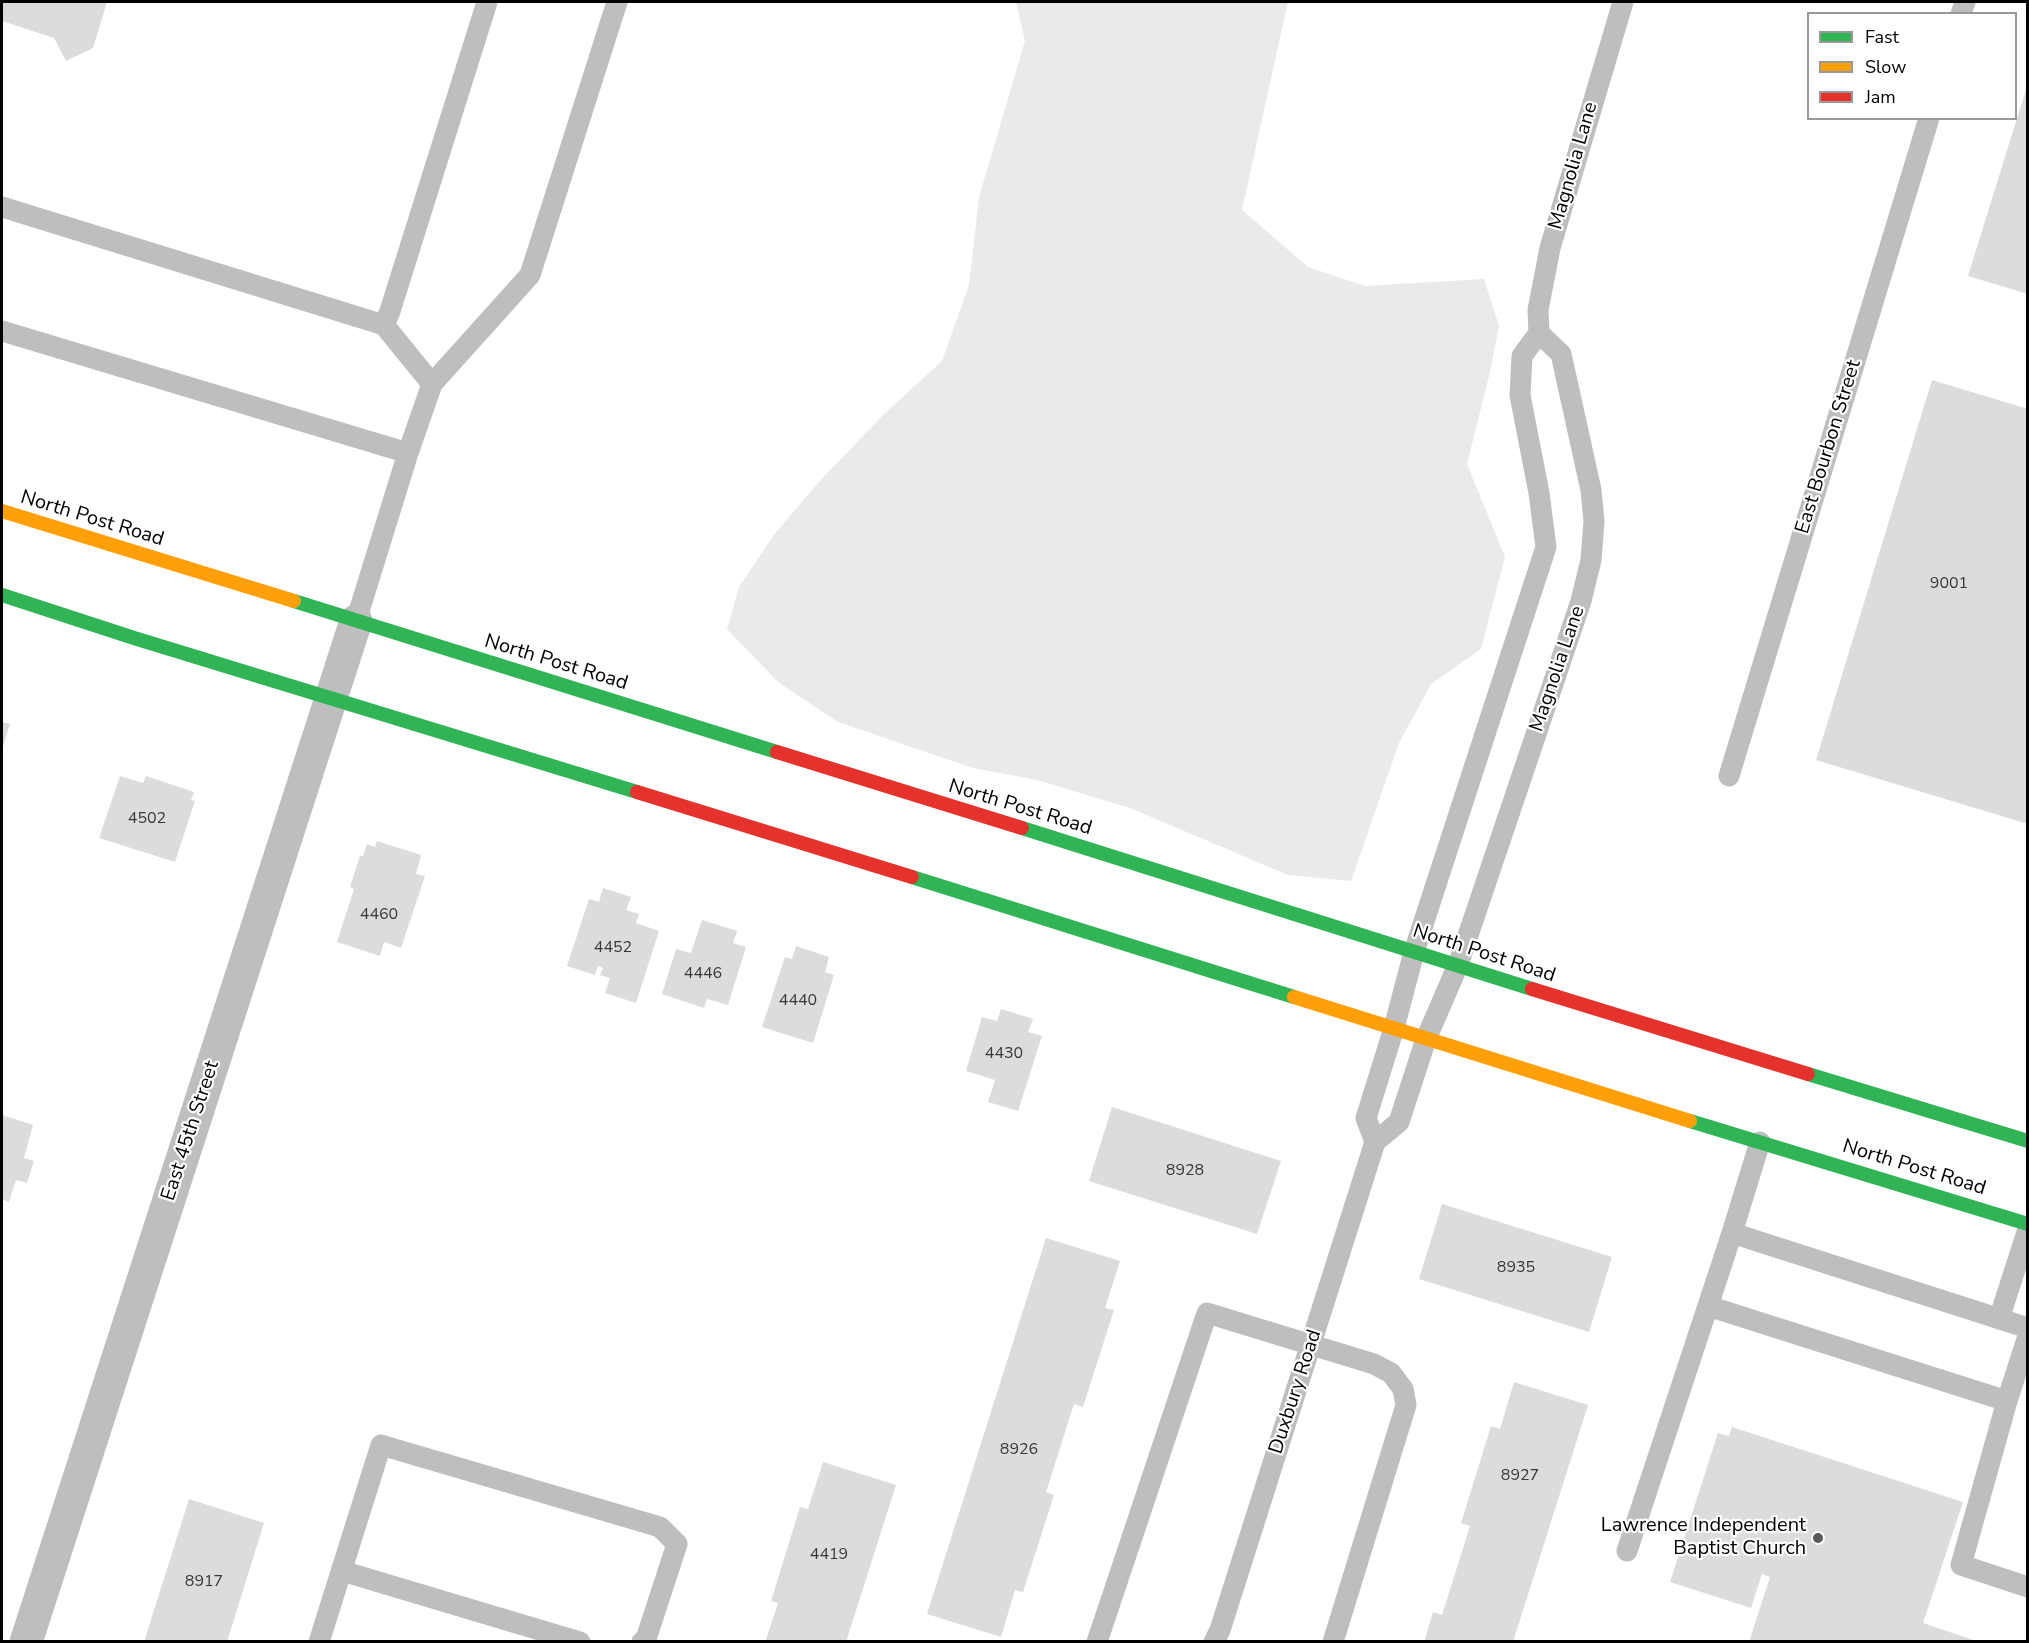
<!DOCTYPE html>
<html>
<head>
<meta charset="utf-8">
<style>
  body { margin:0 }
  #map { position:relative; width:2029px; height:1643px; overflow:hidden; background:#fff; font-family:"Nunito Sans",sans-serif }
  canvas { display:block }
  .frame { position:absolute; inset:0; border:3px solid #000; pointer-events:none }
  .legend { position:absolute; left:1807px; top:12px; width:210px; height:108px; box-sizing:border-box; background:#fff; border:2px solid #999; margin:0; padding:8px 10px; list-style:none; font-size:18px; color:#000 }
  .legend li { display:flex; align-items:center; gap:12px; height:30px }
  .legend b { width:30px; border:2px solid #999 }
</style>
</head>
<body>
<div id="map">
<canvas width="2029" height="1643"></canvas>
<div class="frame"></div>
<ul class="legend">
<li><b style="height:8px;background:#30b455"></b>Fast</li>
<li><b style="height:8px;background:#ff9f0a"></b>Slow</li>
<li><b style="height:8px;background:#e5322d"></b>Jam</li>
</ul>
</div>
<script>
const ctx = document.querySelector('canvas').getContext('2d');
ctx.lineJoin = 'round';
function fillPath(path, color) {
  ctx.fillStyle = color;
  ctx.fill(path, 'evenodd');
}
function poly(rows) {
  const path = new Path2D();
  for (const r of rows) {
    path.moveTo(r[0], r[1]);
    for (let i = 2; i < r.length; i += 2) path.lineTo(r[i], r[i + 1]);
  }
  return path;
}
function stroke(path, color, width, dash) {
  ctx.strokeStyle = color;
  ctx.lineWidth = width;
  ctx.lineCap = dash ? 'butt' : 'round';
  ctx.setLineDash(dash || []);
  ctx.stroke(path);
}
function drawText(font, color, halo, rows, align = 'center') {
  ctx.font = font + ' "Nunito Sans",sans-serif';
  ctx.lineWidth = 4.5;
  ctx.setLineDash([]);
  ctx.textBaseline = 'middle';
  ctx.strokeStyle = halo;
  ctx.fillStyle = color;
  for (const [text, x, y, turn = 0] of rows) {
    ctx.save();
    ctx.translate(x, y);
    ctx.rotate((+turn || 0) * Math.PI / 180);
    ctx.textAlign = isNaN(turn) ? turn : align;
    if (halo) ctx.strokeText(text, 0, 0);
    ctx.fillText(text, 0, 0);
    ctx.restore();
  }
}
const green = poly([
  [1016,2,1288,2,1242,210,1308,267,1365,286,1484,279,1499,326,1490,372,1467,464,1505,557,1481,649,1431,684,1399,743,1351,881,1288,875,1130,808,1037,780,973,768,838,722,778,682,727,629,739,587,773,536,817,484,883,415,942,361,969,285,979,197,1025,41]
]);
const building = poly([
  [2,2,107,2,93,48,66,61,54,38,2,21],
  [2027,86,2028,86,2028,294,1968,276],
  [1932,380,2028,409,2028,824,1816,760],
  [2,722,10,724,2,750],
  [120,776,143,783,146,776,194,792,191,800,195,801,175,862,99,838],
  [377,841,421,855,416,874,425,876,401,948,384,942,380,956,337,942,354,889,350,887,360,856,363,856,367,844,375,847],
  [603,888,631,897,626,910,639,914,636,923,659,931,636,1003,605,993,610,978,600,975,603,968,598,966,595,975,567,966,589,899,599,902],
  [702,920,737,931,733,943,746,947,728,1005,707,999,704,1008,662,994,676,949,691,953],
  [796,946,829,957,825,972,834,975,813,1043,762,1027,785,957,792,959],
  [1001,1009,1033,1019,1028,1032,1042,1036,1018,1111,988,1102,995,1080,966,1071,982,1017,997,1021],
  [1112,1107,1281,1161,1257,1234,1089,1181],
  [2,1115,33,1125,24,1158,34,1161,27,1183,16,1180,9,1202,2,1199],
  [1442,1204,1612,1257,1589,1332,1419,1279],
  [1046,1238,1120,1261,1105,1308,1114,1310,1083,1407,1074,1404,1046,1492,1054,1495,1023,1592,1015,1590,1001,1637,927,1614],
  [1514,1382,1588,1405,1513,1642,1424,1642,1433,1612,1442,1615,1470,1526,1461,1523,1491,1426,1500,1429],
  [1732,1427,1963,1502,1923,1623,1979,1642,1749,1642,1770,1577,1762,1574,1751,1608,1670,1582,1718,1433,1729,1436],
  [823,1462,896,1485,846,1642,765,1642,778,1603,771,1601,800,1507,808,1509],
  [189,1499,264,1523,227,1642,144,1642]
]);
const lane = poly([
  [1961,14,1965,2],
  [2,207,384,325,432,384],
  [384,325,390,311,487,2],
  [2,331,408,453],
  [356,621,408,453,432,384,530,275,617,2],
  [1729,776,1929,118],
  [1375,1142,1366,1118,1394,1028,1414,952,1546,547,1539,493,1520,395,1522,356,1539,333,1538,310,1550,248,1623,2],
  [1760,1142,1732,1233,2028,1328],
  [1708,1306,2007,1401],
  [1999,1319,2028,1229],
  [2028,1336,2007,1401,1961,1565,2028,1587],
  [1627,1551,1732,1233],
  [342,1571,580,1642],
  [319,1642,381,1445,660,1527,677,1544,646,1639,642,1642],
  [1097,1642,1207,1313,1374,1364,1391,1373,1403,1389,1406,1405,1333,1642],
  [1214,1642,1220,1630,1375,1142,1399,1122,1426,1039,1458,965,1581,601,1591,560,1594,521,1591,490,1561,354,1539,333]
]);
const street = poly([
  [26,1642,356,621]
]);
const fast = poly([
  [2,595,134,638,637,792],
  [294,601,777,752],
  [1022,828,1532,989],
  [912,877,1294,997],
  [1808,1074,2028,1141],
  [1690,1121,2028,1224]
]);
const slow = poly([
  [2,511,294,601],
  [1294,997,1690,1121]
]);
const jam = poly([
  [777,752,1022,828],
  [637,792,912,877],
  [1532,989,1808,1074]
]);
const markers = [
  [1818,1538,6,"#595959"]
];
const numberNames = [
  ["9001",1949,584],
  ["4502",147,819],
  ["4460",379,915],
  ["4452",613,948],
  ["4446",703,974],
  ["4440",798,1001],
  ["4430",1004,1054],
  ["8928",1185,1171],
  ["8935",1516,1268],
  ["8926",1019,1450],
  ["8927",1520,1476],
  ["4419",829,1555],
  ["8917",204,1582]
];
const streetNames = [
  ["Magnolia Lane",1574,166,-74],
  ["East Bourbon Street",1829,447,-73],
  ["North Post Road",92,519,17],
  ["North Post Road",556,663,17],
  ["Magnolia Lane",1558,669,-71],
  ["North Post Road",1020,808,17],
  ["North Post Road",1484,954,18],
  ["East 45th Street",191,1131,-72],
  ["North Post Road",1914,1168,17],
  ["Duxbury Road",1296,1392,-72]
];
const poiNames = [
  ["Lawrence Independent",1806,1526],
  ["Baptist Church",1806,1549]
];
fillPath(green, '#eaeaea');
fillPath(building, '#dcdcdc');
stroke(lane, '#bebebe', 21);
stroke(street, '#bebebe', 33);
stroke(fast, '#30b455', 14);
stroke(slow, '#ff9f0a', 14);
stroke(jam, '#e5322d', 14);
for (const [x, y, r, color] of markers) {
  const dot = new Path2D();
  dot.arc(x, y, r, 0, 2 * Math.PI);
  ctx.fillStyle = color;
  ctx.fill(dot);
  stroke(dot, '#fff', 2);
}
drawText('16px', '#373737', null, numberNames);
drawText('20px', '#000', '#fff', streetNames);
drawText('20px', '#000', '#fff', poiNames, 'right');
</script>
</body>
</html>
